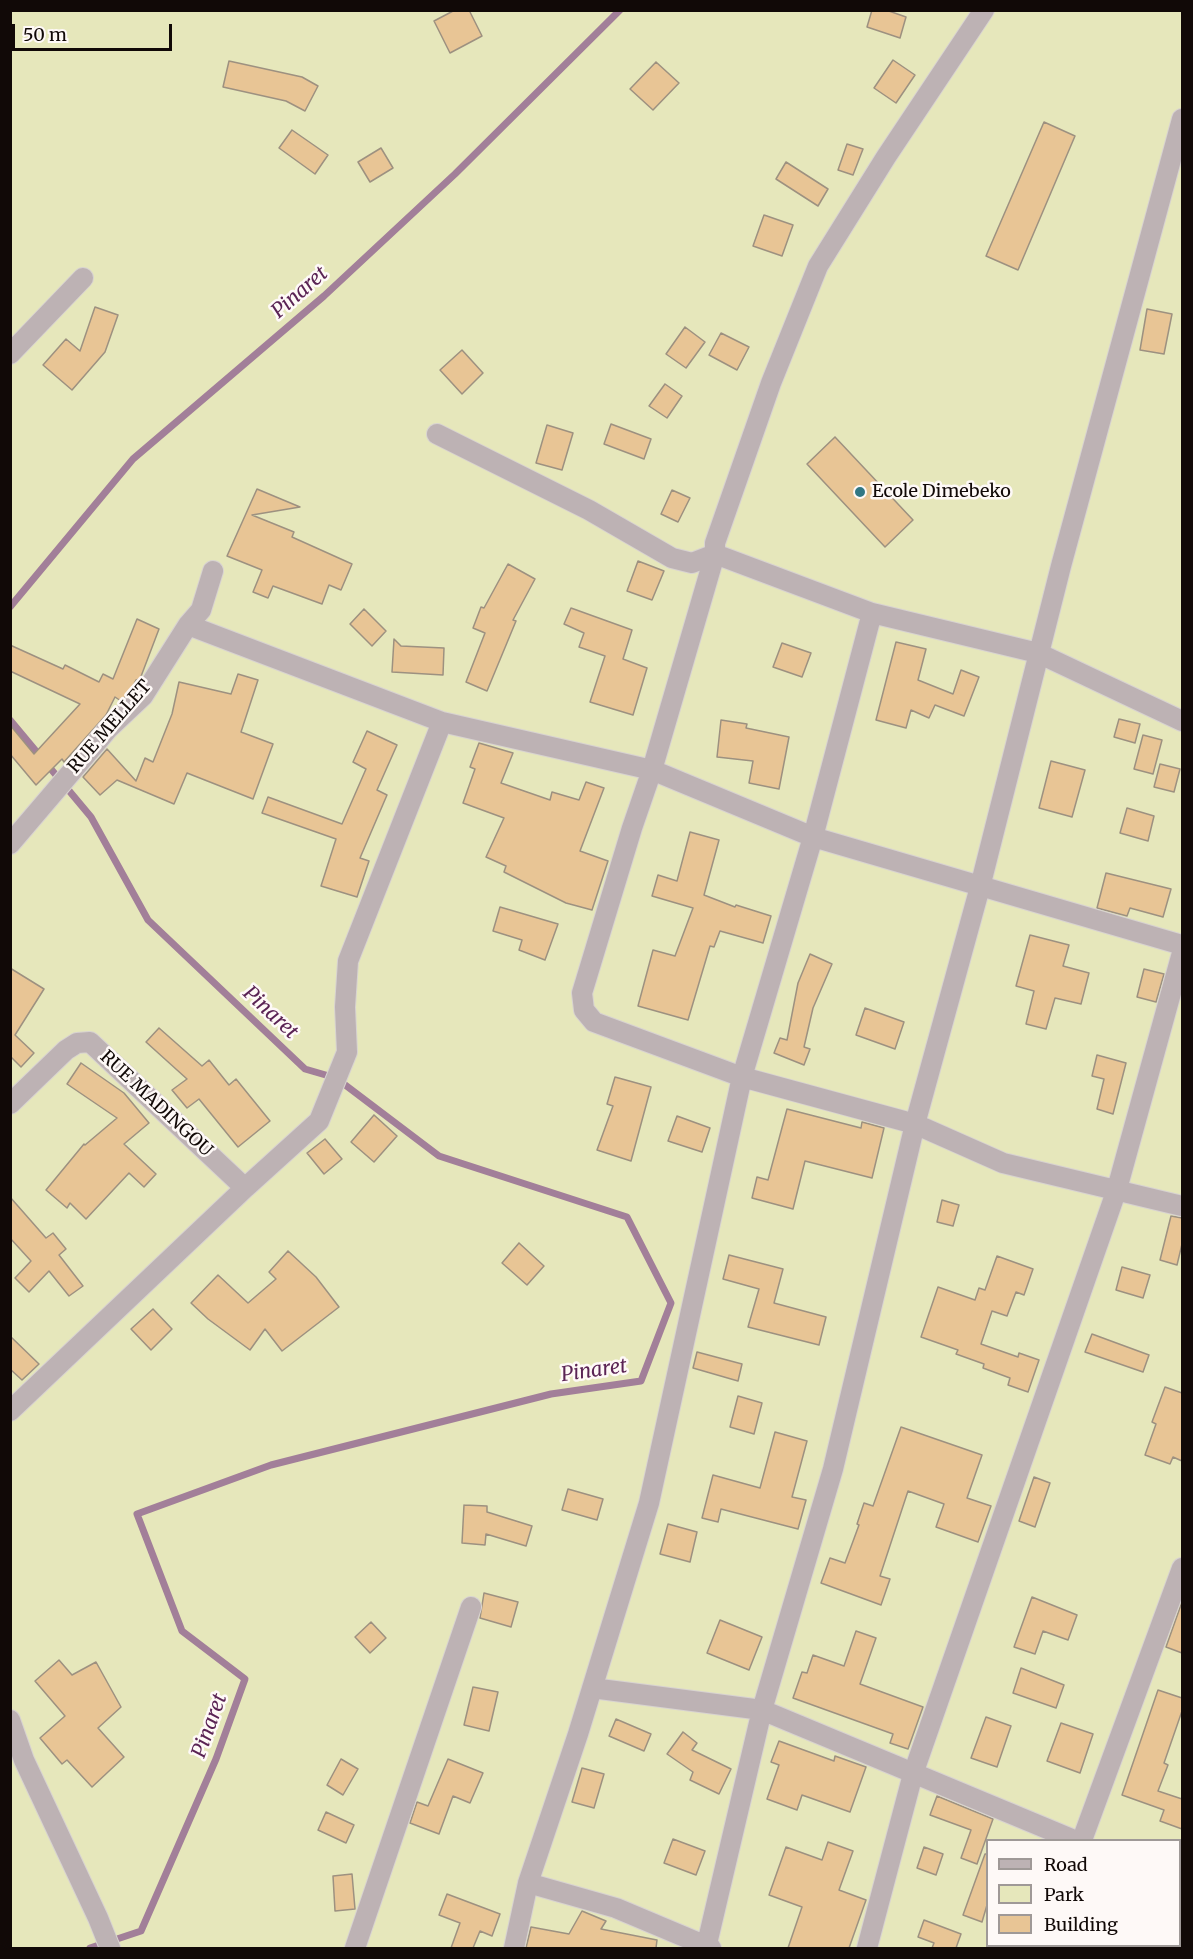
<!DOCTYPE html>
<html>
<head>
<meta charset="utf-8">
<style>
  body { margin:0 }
  #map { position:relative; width:1193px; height:1959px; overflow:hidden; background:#fef9f7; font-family:Merriweather,serif }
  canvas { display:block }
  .frame { position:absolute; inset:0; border:12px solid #110907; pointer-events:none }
  .legend { position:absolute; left:986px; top:1839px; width:195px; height:108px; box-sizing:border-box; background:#fef9f7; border:2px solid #9f9997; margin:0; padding:8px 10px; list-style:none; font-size:18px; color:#110907 }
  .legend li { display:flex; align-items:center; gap:12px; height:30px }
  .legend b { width:30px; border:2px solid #9f9997 }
  .scale { position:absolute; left:12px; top:24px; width:160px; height:27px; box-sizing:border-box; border:3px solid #110907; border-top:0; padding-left:8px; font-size:18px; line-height:21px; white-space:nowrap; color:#110907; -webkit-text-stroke:4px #fef9f7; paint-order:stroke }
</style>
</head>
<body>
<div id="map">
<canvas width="1193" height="1959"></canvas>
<div class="frame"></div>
<ul class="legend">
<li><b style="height:8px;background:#bdb2b4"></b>Road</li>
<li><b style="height:16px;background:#e6e7bb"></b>Park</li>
<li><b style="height:16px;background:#e8c595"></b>Building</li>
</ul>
<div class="scale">50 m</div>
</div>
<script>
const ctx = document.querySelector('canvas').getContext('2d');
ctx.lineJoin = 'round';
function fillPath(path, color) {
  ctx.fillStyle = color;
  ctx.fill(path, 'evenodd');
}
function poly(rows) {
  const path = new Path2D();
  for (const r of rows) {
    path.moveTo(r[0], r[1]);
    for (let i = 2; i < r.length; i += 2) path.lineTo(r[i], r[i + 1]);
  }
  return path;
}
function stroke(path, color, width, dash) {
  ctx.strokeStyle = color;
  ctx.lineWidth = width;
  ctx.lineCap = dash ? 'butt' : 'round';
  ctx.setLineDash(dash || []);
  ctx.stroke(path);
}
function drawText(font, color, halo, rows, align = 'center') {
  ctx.font = font + ' Merriweather,serif';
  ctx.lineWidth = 5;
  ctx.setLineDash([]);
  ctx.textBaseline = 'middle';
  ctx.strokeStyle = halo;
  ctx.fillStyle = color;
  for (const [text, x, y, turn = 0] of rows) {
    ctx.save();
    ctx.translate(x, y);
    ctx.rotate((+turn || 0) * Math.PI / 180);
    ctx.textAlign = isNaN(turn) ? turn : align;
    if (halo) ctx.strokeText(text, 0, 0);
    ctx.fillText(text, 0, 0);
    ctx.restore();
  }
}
const green = poly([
  [11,11,1182,11,1182,1948,11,1948],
  [988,1840,1180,1840,1180,1946,988,1946]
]);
const stream = poly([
  [10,607,133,459,324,296,455,174,620,10],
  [10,720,91,817,148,920,305,1069,336,1078,439,1156,627,1217,671,1303,641,1381,551,1394,271,1465,137,1514,182,1631,245,1679,216,1759,141,1931,90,1948]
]);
const building = poly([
  [455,10,469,10,482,36,450,53,434,21,455,10],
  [872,10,886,10,906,17,900,38,867,27,872,10],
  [893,60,915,75,896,103,874,88,893,60],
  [229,61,302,77,318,86,305,111,286,101,223,87,229,61],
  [656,62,679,83,653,110,630,89,656,62],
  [1044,122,1075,136,1018,270,986,256,1044,122],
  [292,130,328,155,315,174,279,148,292,130],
  [847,144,863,149,853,175,838,170,847,144],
  [381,148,393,168,370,182,358,162,381,148],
  [786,162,828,189,818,206,776,179,786,162],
  [764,215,793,225,782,256,753,246,764,215],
  [95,307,118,315,105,352,72,390,43,365,66,339,80,351,95,307],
  [1147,309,1172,314,1164,354,1140,350,1147,309],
  [685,327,705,342,686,368,666,354,685,327],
  [721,333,749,347,737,370,709,355,721,333],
  [462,350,483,373,462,394,440,370,462,350],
  [665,384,682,396,667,418,649,406,665,384],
  [611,424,651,439,644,459,604,444,611,424],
  [547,425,573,433,562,470,536,463,547,425],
  [835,437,913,520,885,547,807,464,835,437],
  [257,489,300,507,252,515,294,532,292,537,352,564,341,590,329,585,322,604,273,586,268,598,253,592,262,570,227,556,257,489],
  [672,490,690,498,678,522,661,514,672,490],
  [638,561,664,571,652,600,627,591,638,561],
  [508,564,535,579,513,620,516,621,487,691,466,682,485,633,473,628,481,607,484,608,508,564],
  [571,608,632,630,623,659,647,668,633,715,590,702,605,656,579,647,584,633,564,624,571,608],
  [364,609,386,631,372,646,350,624,364,609],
  [137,619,159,629,140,679,136,680,130,692,121,701,115,697,106,715,64,762,62,759,36,785,10,754,10,725,34,754,80,704,10,671,10,645,63,669,65,665,99,682,103,674,113,679,137,619],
  [394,639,401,646,444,648,443,675,392,672,394,639],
  [896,642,926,649,918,680,953,694,961,670,979,677,964,716,935,705,929,718,911,710,906,728,876,720,896,642],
  [782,643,811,653,802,677,773,667,782,643],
  [238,674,258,680,241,732,273,744,253,799,187,773,174,804,117,780,100,795,83,777,107,749,136,781,145,758,153,762,172,714,179,682,231,694,238,674],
  [1119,719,1140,724,1135,743,1114,737,1119,719],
  [721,720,747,724,746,728,789,737,779,789,749,783,753,761,717,757,721,720],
  [367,731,397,745,377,790,387,795,360,858,369,861,357,897,321,886,336,839,262,813,268,797,342,824,366,769,353,762,367,731],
  [1143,735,1162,740,1153,774,1134,769,1143,735],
  [479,743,513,753,501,783,550,800,552,792,579,800,586,782,604,788,580,851,608,861,592,910,566,903,504,872,506,866,486,857,504,818,463,803,475,769,470,767,479,743],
  [1051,761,1085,770,1072,817,1039,808,1051,761],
  [1160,764,1180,769,1174,792,1154,787,1160,764],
  [1127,808,1154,816,1148,841,1120,833,1127,808],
  [690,832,719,840,704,895,735,907,736,905,771,916,763,943,720,931,714,947,710,946,688,1020,638,1006,653,950,675,956,693,908,652,896,658,875,677,881,690,832],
  [1106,873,1171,889,1163,917,1130,908,1127,916,1097,908,1106,873],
  [500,907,558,924,545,960,519,950,522,940,493,931,500,907],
  [1030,935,1069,945,1063,966,1089,973,1081,1004,1055,998,1046,1029,1026,1024,1034,991,1016,986,1030,935],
  [810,954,832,964,813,1008,804,1047,810,1049,804,1065,774,1053,780,1038,787,1040,798,983,810,954],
  [10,968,44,989,15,1035,34,1053,21,1067,10,1056,10,968],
  [1144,969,1164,974,1156,1002,1137,997,1144,969],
  [865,1008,904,1022,895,1049,856,1035,865,1008],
  [159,1028,202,1066,209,1060,229,1085,236,1079,270,1121,238,1147,199,1099,187,1108,172,1090,187,1079,146,1042,159,1028],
  [1097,1055,1126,1063,1113,1114,1097,1109,1104,1079,1092,1076,1097,1055],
  [81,1063,124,1093,149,1123,124,1144,156,1174,144,1187,129,1173,86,1219,70,1203,67,1208,46,1190,84,1144,85,1145,117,1118,67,1084,81,1063],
  [615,1077,651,1087,631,1161,597,1150,613,1106,607,1104,615,1077],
  [787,1109,861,1128,862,1122,884,1128,872,1178,805,1161,793,1209,752,1198,757,1177,768,1180,787,1109],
  [374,1115,397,1136,374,1162,351,1142,374,1115],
  [677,1116,710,1128,702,1152,668,1141,677,1116],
  [325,1139,342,1159,324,1174,307,1153,325,1139],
  [10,1197,46,1238,53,1233,66,1249,59,1255,83,1286,69,1296,49,1271,29,1292,15,1278,31,1261,10,1238,10,1197],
  [942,1200,959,1205,953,1226,937,1222,942,1200],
  [1171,1216,1182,1218,1182,1244,1177,1265,1160,1260,1171,1216],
  [519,1243,544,1266,527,1285,502,1263,519,1243],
  [288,1251,316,1277,339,1307,282,1351,265,1329,250,1350,208,1319,191,1303,218,1275,248,1303,276,1279,269,1272,288,1251],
  [729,1255,783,1269,774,1303,826,1317,819,1345,748,1327,759,1289,723,1279,729,1255],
  [997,1256,1033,1269,1024,1295,1016,1292,1007,1316,992,1311,981,1344,1018,1357,1019,1353,1039,1360,1028,1392,1008,1385,1010,1378,983,1368,984,1364,956,1354,958,1350,921,1337,938,1287,975,1300,979,1288,985,1290,997,1256],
  [1122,1267,1150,1275,1143,1298,1116,1290,1122,1267],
  [153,1309,172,1329,151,1350,131,1329,153,1309],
  [1092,1334,1149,1355,1143,1372,1085,1352,1092,1334],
  [10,1336,39,1364,22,1380,10,1369,10,1336],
  [697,1352,742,1364,738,1381,693,1368,697,1352],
  [1165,1387,1182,1393,1182,1461,1173,1457,1170,1464,1145,1455,1156,1424,1152,1422,1165,1387],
  [738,1396,762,1403,754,1434,730,1427,738,1396],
  [901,1427,982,1455,967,1498,991,1506,978,1542,936,1527,944,1504,908,1491,880,1576,890,1579,881,1605,821,1583,830,1558,845,1563,859,1525,857,1524,864,1503,873,1506,901,1427],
  [775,1432,807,1441,792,1497,806,1500,798,1529,721,1509,718,1522,702,1518,713,1475,760,1488,775,1432],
  [1034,1477,1050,1483,1035,1527,1019,1521,1034,1477],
  [568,1489,603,1499,597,1520,562,1510,568,1489],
  [464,1505,487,1506,487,1512,532,1526,526,1546,486,1534,485,1545,462,1543,464,1505],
  [668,1524,697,1532,690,1562,660,1554,668,1524],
  [484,1593,518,1602,511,1627,480,1618,484,1593],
  [1032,1597,1077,1615,1068,1640,1043,1631,1035,1654,1014,1647,1032,1597],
  [1182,1602,1182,1653,1166,1647,1182,1602],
  [720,1620,762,1637,749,1670,707,1653,720,1620],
  [371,1622,386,1638,370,1653,355,1637,371,1622],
  [856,1631,876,1638,860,1684,923,1707,908,1749,890,1743,893,1734,793,1698,802,1672,807,1673,813,1655,844,1666,856,1631],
  [59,1660,72,1675,96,1662,121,1707,98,1728,124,1757,92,1787,67,1760,62,1764,40,1738,65,1716,35,1681,59,1660],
  [1021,1668,1064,1685,1056,1708,1013,1693,1021,1668],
  [473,1687,498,1692,489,1731,464,1725,473,1687],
  [1158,1690,1182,1698,1182,1711,1164,1763,1168,1765,1158,1791,1182,1799,1182,1829,1160,1821,1164,1810,1122,1795,1158,1690],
  [986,1717,1011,1726,997,1767,971,1758,986,1717],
  [616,1719,651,1734,644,1751,609,1736,616,1719],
  [1061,1723,1093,1734,1080,1773,1047,1761,1061,1723],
  [683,1732,697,1743,692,1750,731,1769,719,1794,690,1780,693,1772,667,1754,683,1732],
  [779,1741,834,1761,835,1756,866,1767,850,1812,802,1795,797,1810,767,1799,779,1765,771,1762,779,1741],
  [341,1759,358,1769,343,1795,327,1785,341,1759],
  [448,1759,483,1773,470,1803,453,1796,439,1834,410,1823,417,1802,428,1806,448,1759],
  [582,1768,604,1774,594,1808,572,1802,582,1768],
  [937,1796,993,1819,977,1864,961,1858,971,1830,930,1815,937,1796],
  [326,1812,354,1825,346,1843,318,1830,326,1812],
  [673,1839,705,1851,696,1875,664,1863,673,1839],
  [828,1842,853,1851,839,1890,866,1900,849,1948,788,1948,802,1907,769,1895,786,1847,822,1860,828,1842],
  [924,1847,943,1854,936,1875,917,1868,924,1847],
  [985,1854,987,1854,987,1905,982,1922,963,1915,985,1854],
  [352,1874,355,1909,335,1911,333,1876,352,1874],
  [447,1894,500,1914,492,1936,480,1931,473,1948,451,1948,460,1923,439,1915,447,1894],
  [582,1911,606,1921,601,1929,657,1940,656,1948,526,1948,531,1927,569,1934,582,1911],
  [924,1920,961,1934,956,1948,932,1948,934,1943,918,1937,924,1920]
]);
const street = poly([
  [984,10,886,157,818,266,771,383,715,543,715,554,652,770,632,828,582,993,584,1010,594,1022,742,1077,915,1124,1003,1163,1182,1206],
  [10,354,83,278],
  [437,434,589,510,672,558,692,563,715,554,872,613,1038,653,1182,721],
  [188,625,442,722,652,770,813,837,1182,945],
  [10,844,108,729,143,696,188,625,201,610,213,571],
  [10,1104,66,1050,77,1043,90,1042,245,1188],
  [10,1411,245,1188,319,1121,347,1052,345,1007,348,961,442,722],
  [592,1688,762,1710,1074,1840],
  [10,1720,24,1760,98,1918,110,1948],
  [1082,1840,1182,1568],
  [1180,1873,1182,1874],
  [528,1883,616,1908,711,1948],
  [355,1948,471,1607],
  [514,1948,528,1883,578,1734,649,1503,742,1077,813,837,872,613],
  [706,1948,762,1710,833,1469,915,1124,980,887,1061,566,1182,119],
  [867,1948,913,1774,1117,1189,1182,953],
  [1051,1948,1052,1946]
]);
const markers = [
  [860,492,6,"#317784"]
];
const poiNames = [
  ["Ecole Dimebeko",872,492]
];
const streetNames = [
  ["RUE MELLET",110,727,-49],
  ["RUE MADINGOU",156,1104,43]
];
const waterNames = [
  ["Pinaret",300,293,-41],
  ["Pinaret",270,1013,43],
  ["Pinaret",594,1371,-8],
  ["Pinaret",210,1726,-70]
];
fillPath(green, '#e6e7bb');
stroke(stream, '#a27f99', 7);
fillPath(building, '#e8c595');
stroke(building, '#9d9180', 1.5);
stroke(street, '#d8d3d1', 22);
stroke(street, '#bdb2b4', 20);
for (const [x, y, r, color] of markers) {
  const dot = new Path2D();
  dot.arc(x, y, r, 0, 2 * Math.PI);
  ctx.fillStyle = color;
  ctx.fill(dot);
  stroke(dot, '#fef9f7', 2);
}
drawText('18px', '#110907', '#fef9f7', poiNames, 'left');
drawText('18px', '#110907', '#fef9f7', streetNames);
drawText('italic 20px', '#5a2354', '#fef9f7', waterNames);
</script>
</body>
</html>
